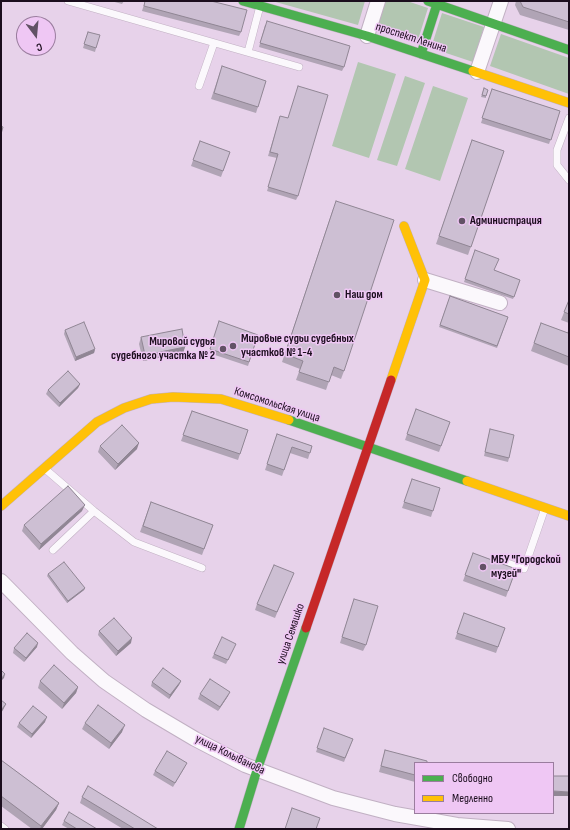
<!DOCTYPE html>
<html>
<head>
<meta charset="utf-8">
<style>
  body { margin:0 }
  #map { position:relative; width:570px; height:830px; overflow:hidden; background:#e7d2ea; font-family:"Sofia Sans Condensed",sans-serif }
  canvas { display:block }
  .frame { position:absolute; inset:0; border:2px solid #1b0d1d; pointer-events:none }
  .legend { position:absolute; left:414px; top:762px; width:140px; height:52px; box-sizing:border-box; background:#efc7f4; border:1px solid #9a7d9e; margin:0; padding:5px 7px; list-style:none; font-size:12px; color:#1b0d1d }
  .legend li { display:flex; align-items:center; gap:8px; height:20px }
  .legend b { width:20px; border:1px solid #9a7d9e }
  .north { position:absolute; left:16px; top:16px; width:40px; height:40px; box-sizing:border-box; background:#efc7f4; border:1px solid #9a7d9e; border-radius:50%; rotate:164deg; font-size:11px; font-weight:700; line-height:16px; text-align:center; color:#1b0d1d }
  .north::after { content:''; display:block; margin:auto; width:14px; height:18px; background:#625265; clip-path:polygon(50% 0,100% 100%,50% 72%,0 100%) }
</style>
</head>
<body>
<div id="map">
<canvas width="570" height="830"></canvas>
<div class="frame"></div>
<ul class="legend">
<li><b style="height:5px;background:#4caf50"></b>Свободно</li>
<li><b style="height:5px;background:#ffc107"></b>Медленно</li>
</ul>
<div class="north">С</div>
</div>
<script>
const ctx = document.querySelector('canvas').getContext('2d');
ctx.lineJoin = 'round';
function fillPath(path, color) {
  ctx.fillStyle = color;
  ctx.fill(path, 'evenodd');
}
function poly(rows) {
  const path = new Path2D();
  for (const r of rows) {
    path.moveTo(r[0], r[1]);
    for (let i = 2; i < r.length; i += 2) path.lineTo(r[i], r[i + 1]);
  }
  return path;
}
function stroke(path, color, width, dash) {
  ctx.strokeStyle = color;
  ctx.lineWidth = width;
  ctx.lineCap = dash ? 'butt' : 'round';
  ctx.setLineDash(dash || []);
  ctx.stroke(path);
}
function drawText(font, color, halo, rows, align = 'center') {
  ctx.font = font + ' "Sofia Sans Condensed",sans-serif';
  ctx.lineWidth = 3;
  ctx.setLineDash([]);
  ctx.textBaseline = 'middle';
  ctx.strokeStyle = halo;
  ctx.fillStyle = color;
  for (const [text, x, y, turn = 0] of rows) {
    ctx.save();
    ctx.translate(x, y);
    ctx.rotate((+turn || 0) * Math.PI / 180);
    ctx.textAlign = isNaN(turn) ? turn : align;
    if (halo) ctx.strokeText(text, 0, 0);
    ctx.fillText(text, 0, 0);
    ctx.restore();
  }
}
const green = poly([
  [272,1,365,1,358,25],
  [383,1,407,1,428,8,417,43,374,29],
  [442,13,484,27,473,62,431,48],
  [501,34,569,58,569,94,490,66],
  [358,62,396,74,369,158,332,146],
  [405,76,425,83,397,166,377,160],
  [433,86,468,98,440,181,405,169]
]);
const lane = poly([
  [68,1,299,67],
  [248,52,260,6],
  [199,86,214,43],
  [569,118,557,150,557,165,569,180],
  [44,468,94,511,134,542,202,568],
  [53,550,94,511],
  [499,560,524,569,545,508],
  [1,826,5,829]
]);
const street = poly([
  [367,36,378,1],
  [477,72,501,1],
  [425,280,500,303],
  [1,581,72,653,104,681,146,710,195,739,245,765,333,798,395,814,457,825,508,829]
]);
const fast = poly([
  [243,1,367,36,473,71],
  [428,1,569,50],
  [421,54,437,4],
  [289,420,467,481],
  [239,829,257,770,306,628]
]);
const slow = poly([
  [473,71,569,103],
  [391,380,425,280,404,226],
  [467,481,569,516],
  [1,506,97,422,124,408,151,399,173,397,221,399,289,420]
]);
const jam = poly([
  [306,628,391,380]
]);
const wall = poly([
  [111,1,124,1,122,4],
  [145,1,211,1,241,32,239,36,142,11],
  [516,1,569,1,569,30,520,15,515,5],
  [265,25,344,67,342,71,259,47],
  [88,32,96,48,95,52,83,48],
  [220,72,266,81,256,113,211,99],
  [484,88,486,96,486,98,481,97],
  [492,89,560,111,549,144,481,123],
  [279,120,298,196,296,200,267,191,277,158,268,156],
  [472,140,504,151,468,255,436,244],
  [200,141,230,152,221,177,191,166],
  [333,209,344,371,341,379,331,375,326,390,296,380,300,369,282,362],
  [475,250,494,270,520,280,513,299,464,282],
  [450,296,508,317,497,348,439,327],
  [569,300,569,323,561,320],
  [219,321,258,335,248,366,209,353],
  [541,323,568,333,569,329,569,366,531,351],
  [65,330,95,349,94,353,75,361,64,334],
  [141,337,185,347,183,353,143,361,139,344],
  [80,384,78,388,59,407,46,394,48,390],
  [416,409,450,422,439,452,405,440],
  [192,411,248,430,238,460,181,441],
  [490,429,509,458,508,462,484,456],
  [277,434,312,446,308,459,290,453,282,476,265,470],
  [100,446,137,449,115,470,98,452],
  [412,479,440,488,431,517,402,508],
  [151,502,213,525,202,555,140,532],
  [82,511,39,550,22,531,24,525],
  [473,553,516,569,506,597,463,581],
  [48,574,85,588,84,590,67,603,47,576],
  [291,579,275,618,255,610,257,604],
  [352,605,366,645,363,651,340,643],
  [464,613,505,628,496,653,455,639],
  [99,631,131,643,116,656,98,635],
  [37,647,24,662,13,653,14,648],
  [234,648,226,664,212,658,214,654],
  [40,681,78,687,76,693,62,709,38,688],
  [181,681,179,685,169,699,151,686,152,682],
  [200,694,228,696,218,711,198,699],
  [45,722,31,738,17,727,19,723],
  [85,723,122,732,109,749,82,729],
  [324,728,353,739,344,762,316,752],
  [385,750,415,763,415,782,379,772],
  [1,760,59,803,56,810,42,829,32,829,1,806],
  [185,767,173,787,153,775,155,771],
  [82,797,158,829,123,829,80,803],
  [64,821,97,829,69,829,62,825]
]);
const shadedWall = poly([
  [185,347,183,353,143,361,145,355],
  [95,349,94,353,75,361,76,357],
  [80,384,78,388,59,407,60,403],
  [139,443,137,449,115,470,118,464],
  [85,505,82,511,39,550,41,544],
  [85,588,84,590,67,603,68,601],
  [132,638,131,643,116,656,118,651],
  [38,643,37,647,24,662,26,658],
  [5,674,4,678,1,681,1,679],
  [181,681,179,685,169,699,170,695],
  [78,687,76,693,62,709,64,703],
  [230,692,228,696,218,711,220,707],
  [6,704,3,710,1,713,1,710],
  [47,717,45,722,31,738,32,734],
  [125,725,122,732,109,749,111,743],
  [553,791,569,792,569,796,553,796],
  [59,803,56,810,42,829,40,829,41,826]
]);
const building = poly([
  [145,1,211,1,247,10,241,32,144,6,145,1],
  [520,1,569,1,569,22,523,7,520,1],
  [267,21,350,46,344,67,260,43,267,21],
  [88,32,100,35,96,48,84,44,88,32],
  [222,66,266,81,258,107,214,93,222,66],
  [298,86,328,95,298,196,268,187,278,154,270,152,280,116,288,118,298,86],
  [484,88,488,90,486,96,482,95,484,88],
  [492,89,560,111,551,140,482,118,492,89],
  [1,126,3,127,1,134,1,126],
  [472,140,504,151,471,247,439,236,472,140],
  [200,141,230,152,223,171,193,160,200,141],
  [336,201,394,220,344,371,334,367,329,382,299,372,303,361,285,354,336,201],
  [475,250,499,259,494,270,520,280,514,297,465,279,475,250],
  [450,296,508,317,497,346,440,325,450,296],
  [569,300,569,314,564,312,569,300],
  [219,321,258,335,249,362,210,349,219,321],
  [84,322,95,349,76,357,65,330,84,322],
  [541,323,568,333,569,329,569,357,534,343,541,323],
  [182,329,185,347,145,355,141,337,182,329],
  [68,371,80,384,60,403,48,390,68,371],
  [416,409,450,422,441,446,407,434,416,409],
  [192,411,248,430,240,454,183,435,192,411],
  [122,425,139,443,118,464,100,446,122,425],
  [490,429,514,435,509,458,485,452,490,429],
  [277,434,312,446,310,453,292,447,284,470,267,464,277,434],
  [412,479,440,488,433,511,404,502,412,479],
  [68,486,85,505,41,544,24,525,68,486],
  [151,502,213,525,204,549,143,526,151,502],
  [473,553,516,569,508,591,465,575,473,553],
  [64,562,85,588,68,601,48,574,64,562],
  [274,565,294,573,277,612,257,604,274,565],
  [354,599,378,606,366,645,342,637,354,599],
  [464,613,505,628,498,647,457,633,464,613],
  [114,618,132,638,118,651,99,631,114,618],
  [27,633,38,643,26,658,14,648,27,633],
  [222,637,236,644,228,660,214,654,222,637],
  [54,665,78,687,64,703,40,681,54,665],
  [163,668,181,681,170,695,152,682,163,668],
  [1,670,5,674,1,679,1,670],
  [210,679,230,692,220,707,200,694,210,679],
  [1,700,6,704,1,710,1,700],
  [98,705,125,725,111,743,85,723,98,705],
  [33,706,47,717,32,734,19,723,33,706],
  [324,728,353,739,345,758,317,748,324,728],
  [385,750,427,761,427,763,415,763,415,775,381,766,385,750],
  [167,751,187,763,175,783,155,771,167,751],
  [1,760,59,803,41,826,1,796,1,760],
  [553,776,569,776,569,792,553,791,553,776],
  [88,786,158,829,135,829,82,797,88,786],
  [292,808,320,818,316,829,285,829,292,808],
  [69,812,97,829,77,829,64,821,69,812]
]);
const markers = [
  [462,221,4,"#625265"],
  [337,295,4,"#625265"],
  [233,346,4,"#625265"],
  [223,349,4,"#625265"],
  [483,567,4,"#625265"]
];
const streetNames = [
  ["проспект Ленина",411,38,18],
  ["Комсомольская улица",277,405,18],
  ["улица Семашко",291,634,-71],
  ["улица Колыванова",230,755,26]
];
const poiNames = [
  ["Администрация",470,221],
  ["Наш дом",345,295],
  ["Мировые судьи судебных",241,339],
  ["участков № 1-4",241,353],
  ["Мировой судья",215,342,"right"],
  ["судебного участка № 2",215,356,"right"],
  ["МБУ \"Городской",491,560],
  ["музей\"",491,574]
];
fillPath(green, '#b2c6b1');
stroke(lane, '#c1b0c3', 8);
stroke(street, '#c1b0c3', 16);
stroke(fast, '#c1b0c3', 10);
stroke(slow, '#c1b0c3', 10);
stroke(jam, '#c1b0c3', 10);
stroke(lane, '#fbf8fc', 7);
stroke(street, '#fbf8fc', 14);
stroke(fast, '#4caf50', 9);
stroke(slow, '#ffc107', 9);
stroke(jam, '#c62828', 9);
fillPath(wall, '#b0a4b5');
fillPath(shadedWall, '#908694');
fillPath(building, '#cdbfd3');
stroke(building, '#908694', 1);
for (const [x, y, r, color] of markers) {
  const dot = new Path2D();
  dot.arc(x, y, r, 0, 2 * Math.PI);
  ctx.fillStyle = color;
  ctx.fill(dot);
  stroke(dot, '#efc7f4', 1.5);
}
drawText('12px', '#1b0d1d', '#efc7f4', streetNames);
drawText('bold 12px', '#1b0d1d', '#efc7f4', poiNames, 'left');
</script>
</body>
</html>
